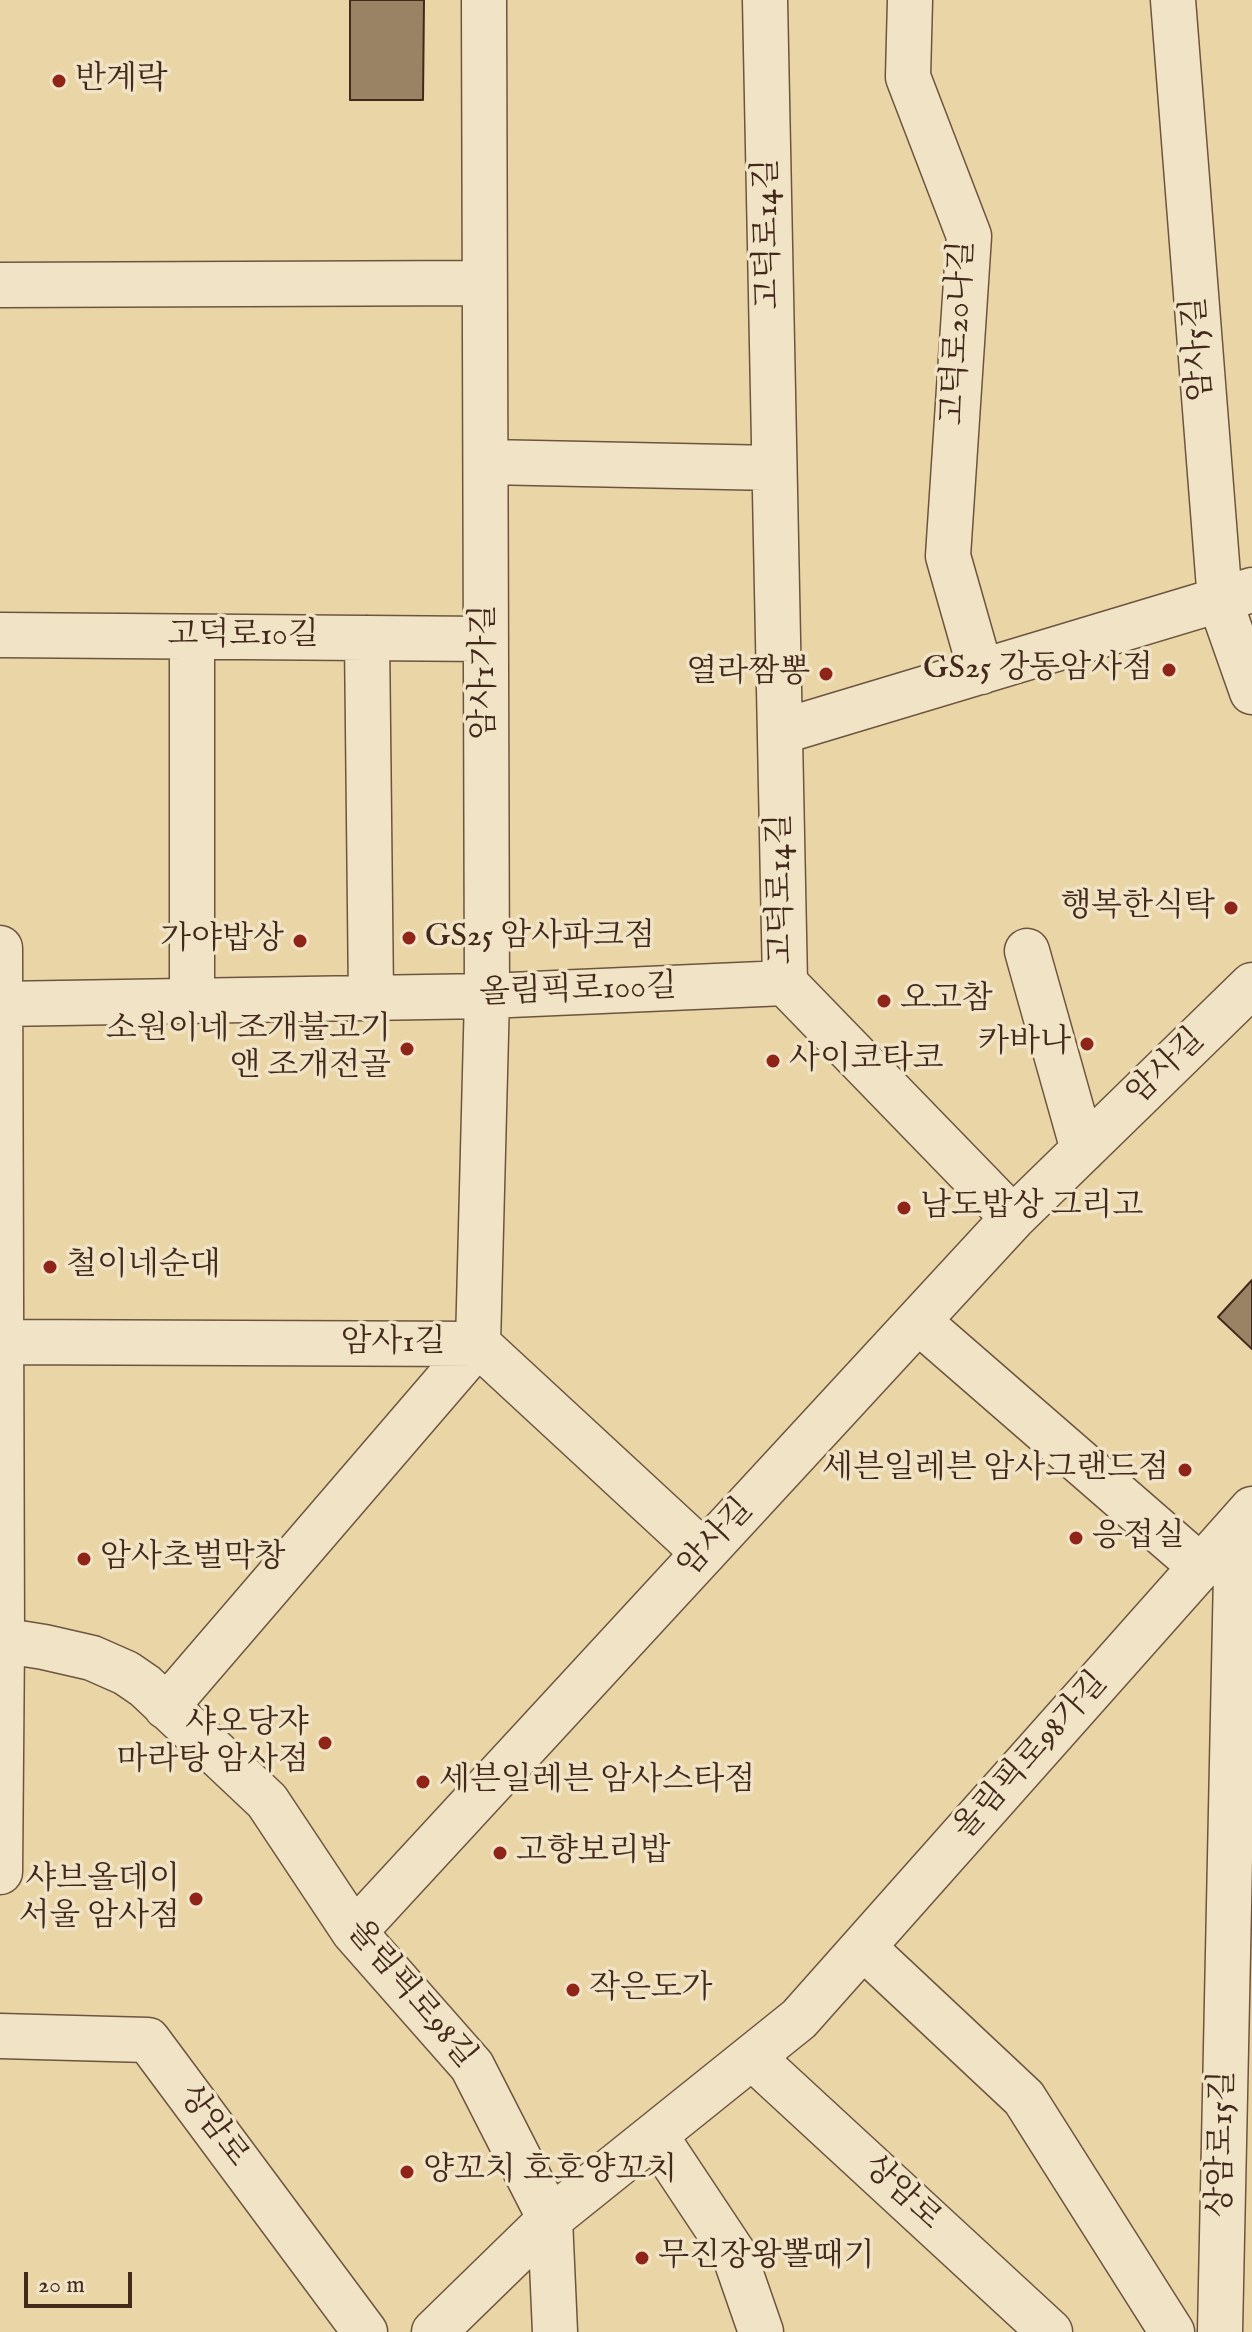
<!DOCTYPE html>
<html>
<head>
<meta charset="utf-8">
<style>
  body { margin:0 }
  #map { position:relative; width:1252px; height:2332px; overflow:hidden; background:#ead5a7; font-family:"IM FELL English",serif }
  canvas { display:block }
  .scale { position:absolute; left:24px; top:2272px; width:108px; height:36px; box-sizing:border-box; border:4px solid #43291c; border-top:0; padding-left:10px; font-size:24px; line-height:28px; white-space:nowrap; color:#43291c; -webkit-text-stroke:6px #f1e4c6; paint-order:stroke }
</style>
</head>
<body>
<div id="map">
<canvas width="1252" height="2332"></canvas>
<div class="scale">20 m</div>
</div>
<script>
const ctx = document.querySelector('canvas').getContext('2d');
ctx.lineJoin = 'round';
function fillPath(path, color) {
  ctx.fillStyle = color;
  ctx.fill(path, 'evenodd');
}
function poly(rows) {
  const path = new Path2D();
  for (const r of rows) {
    path.moveTo(r[0], r[1]);
    for (let i = 2; i < r.length; i += 2) path.lineTo(r[i], r[i + 1]);
  }
  return path;
}
function stroke(path, color, width, dash) {
  ctx.strokeStyle = color;
  ctx.lineWidth = width;
  ctx.lineCap = dash ? 'butt' : 'round';
  ctx.setLineDash(dash || []);
  ctx.stroke(path);
}
function drawText(font, color, halo, rows, align = 'center') {
  ctx.font = font + ' "IM FELL English","Noto Serif KR",serif';
  ctx.lineWidth = 7;
  ctx.setLineDash([]);
  ctx.textBaseline = 'middle';
  ctx.strokeStyle = halo;
  ctx.fillStyle = color;
  for (const [text, x, y, turn = 0] of rows) {
    ctx.save();
    ctx.translate(x, y);
    ctx.rotate((+turn || 0) * Math.PI / 180);
    ctx.textAlign = isNaN(turn) ? turn : align;
    if (halo) ctx.strokeText(text, 0, 0);
    ctx.fillText(text, 0, 0);
    ctx.restore();
  }
}
const building = poly([
  [350,0,424,0,423,100,350,100,350,0],
  [1252,1280,1252,1349,1218,1317,1252,1280]
]);
const minor = poly([
  [765,0,785,983,1013,1218],
  [910,0,908,77,969,236,948,556,981,672],
  [1173,0,1220,601,1252,692],
  [0,285,484,283],
  [487,462,774,468],
  [0,635,486,639],
  [192,637,192,1001],
  [367,638,371,998],
  [780,732,1252,590],
  [0,948,2,1640,0,1872],
  [1027,951,1083,1150],
  [0,1004,487,996,785,983],
  [918,1321,1201,1567],
  [1,1342,478,1344,704,1553],
  [0,1640,44,1647,92,1658,126,1673,145,1686,267,1801,354,1932,472,2066,550,2219,555,2332],
  [166,1707,478,1344,487,996,484,0],
  [354,1932,1013,1218,1252,985],
  [863,1947,1024,2098,1172,2332],
  [0,2036,148,2040,365,2332],
  [752,2057,1050,2332],
  [655,2135,734,2254,761,2332],
  [434,2332,550,2219,799,2019,1252,1509],
  [1220,2332,1237,1526]
]);
const markers = [
  [59,81,8,"#8f2418"],
  [1169,670,8,"#8f2418"],
  [826,674,8,"#8f2418"],
  [1231,908,8,"#8f2418"],
  [409,938,8,"#8f2418"],
  [300,941,8,"#8f2418"],
  [884,1001,8,"#8f2418"],
  [1087,1044,8,"#8f2418"],
  [407,1049,8,"#8f2418"],
  [773,1061,8,"#8f2418"],
  [904,1208,8,"#8f2418"],
  [50,1267,8,"#8f2418"],
  [1185,1470,8,"#8f2418"],
  [1076,1538,8,"#8f2418"],
  [84,1559,8,"#8f2418"],
  [325,1743,8,"#8f2418"],
  [423,1782,8,"#8f2418"],
  [500,1853,8,"#8f2418"],
  [196,1899,8,"#8f2418"],
  [573,1990,8,"#8f2418"],
  [407,2172,8,"#8f2418"],
  [642,2258,8,"#8f2418"]
];
const poiNames = [
  ["반계락",75,81],
  ["GS25 강동암사점",1153,670,"right"],
  ["열라짬뽕",810,674,"right"],
  ["행복한식탁",1215,908,"right"],
  ["GS25 암사파크점",425,938],
  ["가야밥상",284,941,"right"],
  ["오고참",900,1001],
  ["소원이네 조개불고기",391,1031,"right"],
  ["앤 조개전골",391,1068,"right"],
  ["카바나",1071,1044,"right"],
  ["사이코타코",789,1061],
  ["남도밥상 그리고",920,1208],
  ["철이네순대",66,1267],
  ["세븐일레븐 암사그랜드점",1169,1470,"right"],
  ["응접실",1092,1538],
  ["암사초벌막창",100,1559],
  ["샤오당쟈",309,1725,"right"],
  ["마라탕 암사점",309,1762,"right"],
  ["세븐일레븐 암사스타점",439,1782],
  ["고향보리밥",516,1853],
  ["샤브올데이",180,1881,"right"],
  ["서울 암사점",180,1918,"right"],
  ["작은도가",589,1990],
  ["양꼬치 호호양꼬치",423,2172],
  ["무진장왕뽈때기",658,2258]
];
const streetNames = [
  ["고덕로14길",770,234,-91],
  ["고덕로20나길",960,333,-87],
  ["암사5길",1200,349,-94],
  ["고덕로10길",243,637],
  ["암사1가길",486,672,-90],
  ["고덕로14길",783,889,-91],
  ["올림픽로100길",578,992,-2],
  ["암사길",1167,1068,-44],
  ["암사1길",393,1344],
  ["암사길",717,1539,-47],
  ["올림픽로98가길",1032,1757,-48],
  ["올림픽로98길",410,1995,50],
  ["상암로",212,2127,53],
  ["상암로15길",1224,2144,-89],
  ["상암로",901,2194,43]
];
fillPath(building, '#9a8264');
stroke(building, '#43291c', 2);
stroke(minor, '#6d543f', 47);
stroke(minor, '#f1e4c6', 44);
for (const [x, y, r, color] of markers) {
  const dot = new Path2D();
  dot.arc(x, y, r, 0, 2 * Math.PI);
  ctx.fillStyle = color;
  ctx.fill(dot);
  stroke(dot, '#f1e4c6', 3);
}
drawText('32px', '#43291c', '#f1e4c6', poiNames, 'left');
drawText('32px', '#43291c', '#f1e4c6', streetNames);
</script>
</body>
</html>
